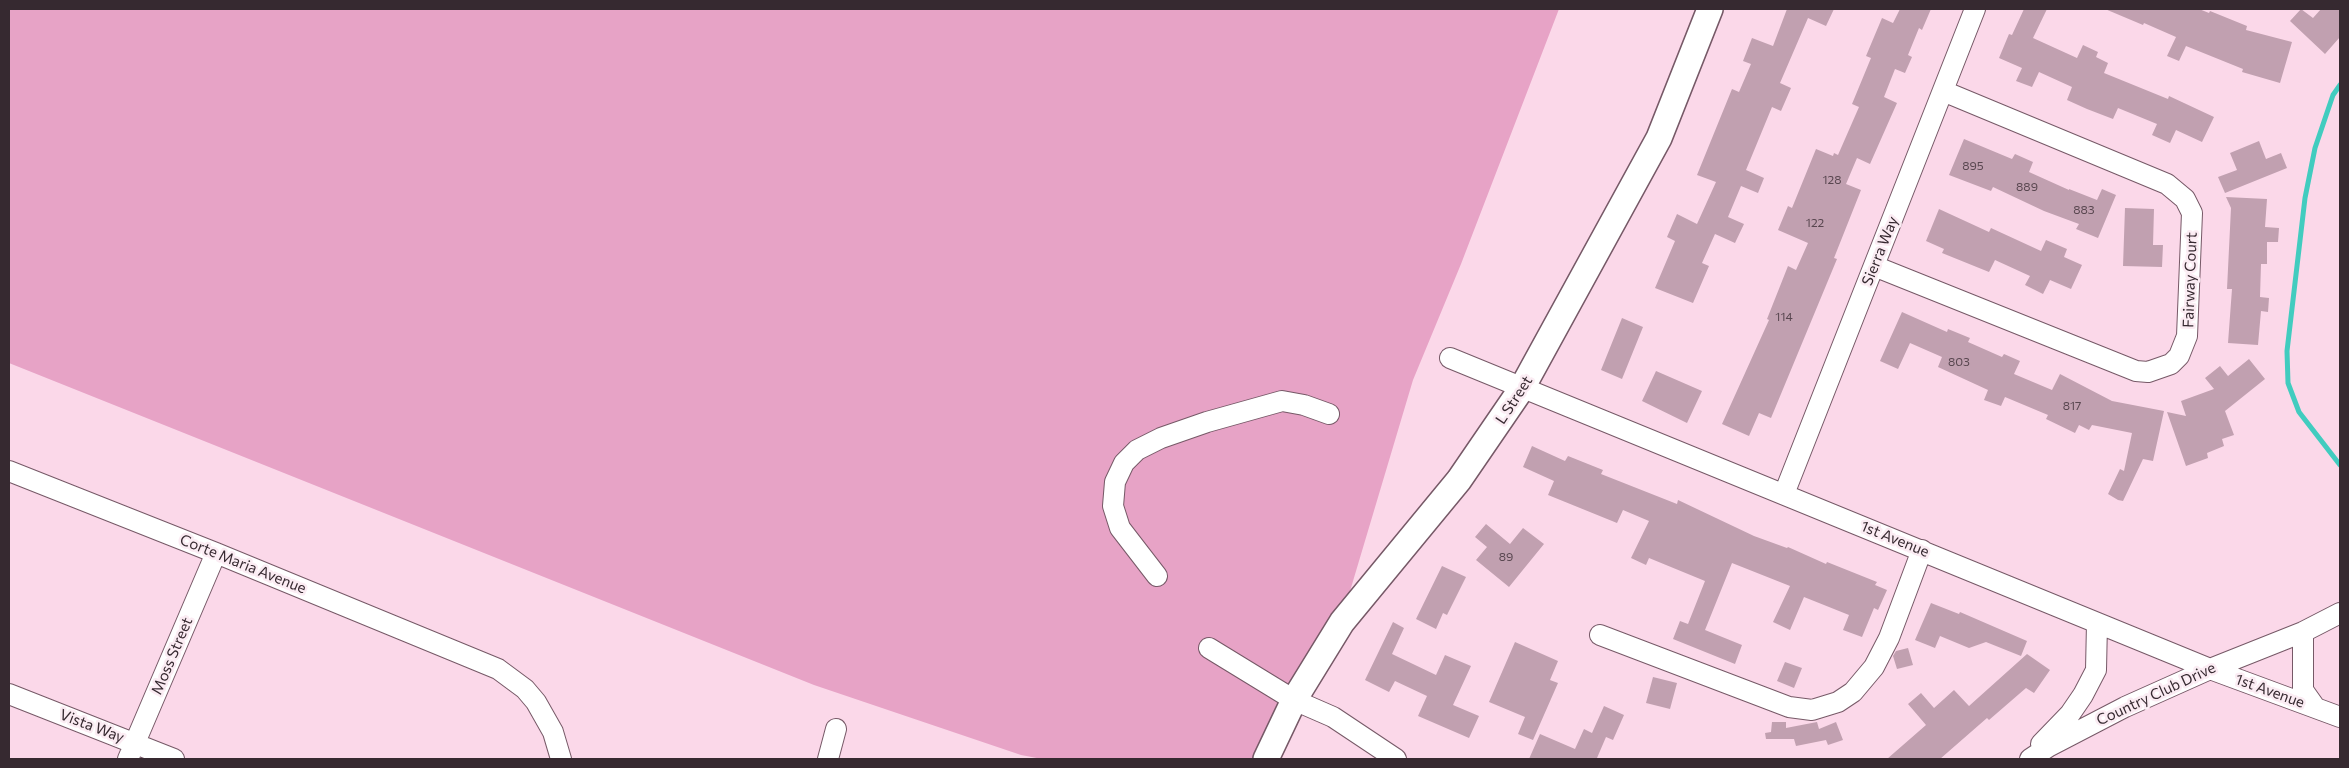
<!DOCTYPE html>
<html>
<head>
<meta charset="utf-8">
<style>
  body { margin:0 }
  #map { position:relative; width:2349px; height:768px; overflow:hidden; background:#fbd8e9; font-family:Commissioner,sans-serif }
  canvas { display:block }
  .frame { position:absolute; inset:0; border:10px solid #362930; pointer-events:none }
</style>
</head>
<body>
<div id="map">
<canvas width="2349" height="768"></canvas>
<div class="frame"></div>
</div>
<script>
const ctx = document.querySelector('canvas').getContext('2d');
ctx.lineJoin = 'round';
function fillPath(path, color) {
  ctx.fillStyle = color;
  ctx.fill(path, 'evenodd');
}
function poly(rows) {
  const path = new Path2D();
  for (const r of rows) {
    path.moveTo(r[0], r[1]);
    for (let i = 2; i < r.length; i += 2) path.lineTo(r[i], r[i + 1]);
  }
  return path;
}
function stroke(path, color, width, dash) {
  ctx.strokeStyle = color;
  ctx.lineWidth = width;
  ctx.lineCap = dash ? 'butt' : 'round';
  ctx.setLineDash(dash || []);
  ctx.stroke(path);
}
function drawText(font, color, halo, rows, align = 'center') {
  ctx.font = font + ' Commissioner,sans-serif';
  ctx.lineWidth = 5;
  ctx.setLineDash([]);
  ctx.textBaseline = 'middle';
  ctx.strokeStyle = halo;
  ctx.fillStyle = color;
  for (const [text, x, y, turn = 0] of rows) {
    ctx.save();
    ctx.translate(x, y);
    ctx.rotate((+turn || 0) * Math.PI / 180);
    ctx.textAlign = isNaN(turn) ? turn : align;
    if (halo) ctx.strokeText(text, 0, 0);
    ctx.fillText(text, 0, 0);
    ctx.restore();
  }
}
const green = poly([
  [9,9,1559,9,1461,264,1413,380,1339,628,1265,759,1042,759,1021,755,814,685,9,363]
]);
const stream = poly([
  [2340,85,2333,95,2315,148,2305,198,2287,351,2288,383,2299,412,2340,465]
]);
const building = poly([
  [1787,9,1834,9,1826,26,1808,18,1780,83,1791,88,1781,111,1772,107,1746,170,1764,178,1758,193,1741,186,1728,217,1744,224,1735,243,1715,234,1702,263,1709,266,1693,303,1655,288,1675,241,1667,237,1677,214,1697,224,1716,182,1697,175,1732,89,1739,92,1751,64,1743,61,1752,38,1773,46],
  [1900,9,1931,9,1922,30,1919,28,1908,55,1912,57,1905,73,1895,69,1884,97,1897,103,1870,164,1857,158,1846,184,1861,190,1834,258,1837,259,1771,418,1759,413,1749,436,1722,424,1769,320,1767,319,1788,266,1796,270,1808,243,1778,230,1788,206,1792,208,1816,149,1833,156,1834,153,1838,155,1859,107,1852,104,1871,58,1866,56,1882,18,1893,23],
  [2024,9,2047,9,2033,38,2077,58,2083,45,2098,52,2096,57,2108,63,2104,73,2168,99,2169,96,2214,117,2202,142,2176,130,2170,143,2152,135,2157,124,2118,108,2113,119,2087,109,2067,100,2072,87,2039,72,2032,87,2016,81,2022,68,1999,58,2009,34,2012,35],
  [2105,9,2199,9,2209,13,2210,11,2247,26,2246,30,2292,42,2280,83,2242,72,2243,69,2186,46,2179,61,2167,56,2176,37,2144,23,2143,25],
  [2301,9,2313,18,2321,9,2340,9,2340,37,2325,54,2290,21],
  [1964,139,2012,159,2015,154,2033,162,2029,172,2069,190,2069,189,2097,200,2102,189,2116,195,2098,238,2076,229,2079,224,2044,211,1993,187,1991,191,1949,175],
  [2259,141,2266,159,2281,153,2287,168,2225,193,2218,177,2237,170,2230,153],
  [2226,197,2267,199,2265,227,2279,228,2278,242,2267,242,2267,264,2261,264,2260,297,2269,298,2268,312,2261,311,2258,345,2228,343,2232,289,2227,289,2231,208],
  [2125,208,2154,209,2153,245,2163,245,2162,267,2123,266],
  [1939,209,1989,232,1991,228,2041,251,2046,240,2067,249,2064,257,2082,265,2071,289,2050,280,2043,294,2025,285,2030,276,1995,260,1989,272,1942,253,1944,249,1926,241],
  [1902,312,1947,332,1948,329,1970,338,1968,342,2002,357,2004,354,2020,361,2014,374,2052,390,2060,374,2112,401,2164,411,2153,461,2143,459,2123,501,2118,500,2108,494,2120,469,2124,471,2132,433,2092,425,2089,430,2079,425,2075,433,2046,419,2048,415,2005,397,2001,406,1984,400,1988,390,1938,367,1942,357,1910,343,1898,369,1880,361],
  [1622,318,1643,327,1622,379,1601,370],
  [2249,359,2265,379,2225,411,2234,435,2222,439,2224,446,2207,453,2208,458,2186,466,2167,412,2186,416,2181,401,2214,389,2205,378,2220,366,2228,376],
  [1656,371,1702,391,1687,423,1642,401],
  [1532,446,1565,461,1568,456,1603,470,1601,474,1677,504,1678,500,1754,536,1787,548,1788,547,1826,564,1827,562,1877,582,1875,585,1887,590,1878,610,1874,608,1862,637,1843,630,1849,615,1804,597,1790,630,1773,622,1790,586,1732,563,1705,630,1742,645,1735,664,1673,639,1680,621,1688,624,1705,581,1649,558,1646,565,1631,558,1649,521,1623,510,1617,523,1548,495,1554,481,1523,467],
  [1486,524,1510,544,1523,528,1544,544,1509,587,1476,560,1487,547,1475,537],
  [1442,566,1466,577,1447,615,1443,613,1436,629,1416,619],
  [1931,603,1959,614,1960,612,2027,641,2021,656,1986,642,1969,648,1940,636,1935,648,1915,640],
  [1393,622,1404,628,1392,654,1436,675,1445,655,1471,666,1453,705,1479,716,1469,738,1418,716,1427,696,1395,681,1389,692,1365,680],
  [1515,642,1558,661,1550,680,1558,683,1533,740,1518,734,1525,717,1489,702],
  [1908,648,1913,665,1897,669,1893,656,1896,651],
  [2027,654,2050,670,2034,693,2026,688,1989,720,1987,718,1940,759,1887,759,1926,725,1908,704,1921,693,1934,708,1954,690,1969,706],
  [1785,662,1802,668,1794,688,1777,681],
  [1653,677,1677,683,1670,709,1646,703],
  [1604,706,1624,715,1613,740,1606,737,1597,758,1600,759,1529,759,1540,734,1575,749,1584,729,1592,733],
  [1772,722,1786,722,1786,728,1817,722,1819,729,1836,722,1843,740,1828,745,1826,740,1796,746,1794,739,1766,739,1765,733,1771,732]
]);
const minor = poly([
  [1874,266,2136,371,2148,372,2171,364,2179,356,2187,336,2192,213,2185,199,2167,184,1943,91],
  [1450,358,2210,669,2340,717],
  [9,471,216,553,498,669,525,689,536,702,553,732,561,759],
  [1784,494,1975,9],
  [1157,576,1120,528,1113,506,1115,482,1124,463,1137,450,1161,438,1207,422,1282,401,1304,405,1329,414],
  [2303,632,2303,690,2315,707],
  [1600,635,1789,707,1812,710,1838,702,1853,692,1874,667,1889,638,1922,550],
  [1209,648,1294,700,1333,717,1396,759],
  [9,694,174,759],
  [2041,744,2070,714,2083,695,2096,670,2097,623],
  [128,759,216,553],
  [828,759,836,729],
  [2030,759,2048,747,2125,707,2210,669,2303,632,2340,613]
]);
const major = poly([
  [1266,759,1294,700,1342,622,1459,480,1522,388,1659,138,1710,9]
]);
const numberNames = [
  ["895",1973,166],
  ["128",1832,180],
  ["889",2027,187],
  ["883",2084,210],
  ["122",1815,223],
  ["114",1784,317],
  ["803",1959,362],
  ["817",2072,406],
  ["89",1506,557]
];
const streetNames = [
  ["Sierra Way",1880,251,-68],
  ["Fairway Court",2190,280,-88],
  ["L Street",1514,400,-57],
  ["1st Avenue",1895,539,22],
  ["Corte Maria Avenue",243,564,22],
  ["Moss Street",172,656,-67],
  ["1st Avenue",2270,691,20],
  ["Country Club Drive",2156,694,-25],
  ["Vista Way",92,726,21]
];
fillPath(green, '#e7a3c6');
stroke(stream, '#41ccbf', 5);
fillPath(building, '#c1a0b0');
stroke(minor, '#765967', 22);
stroke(major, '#765967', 28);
stroke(minor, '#fff', 20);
stroke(major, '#fff', 25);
drawText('12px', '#594750', null, numberNames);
drawText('15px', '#362930', '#fbecf3', streetNames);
</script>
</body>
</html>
